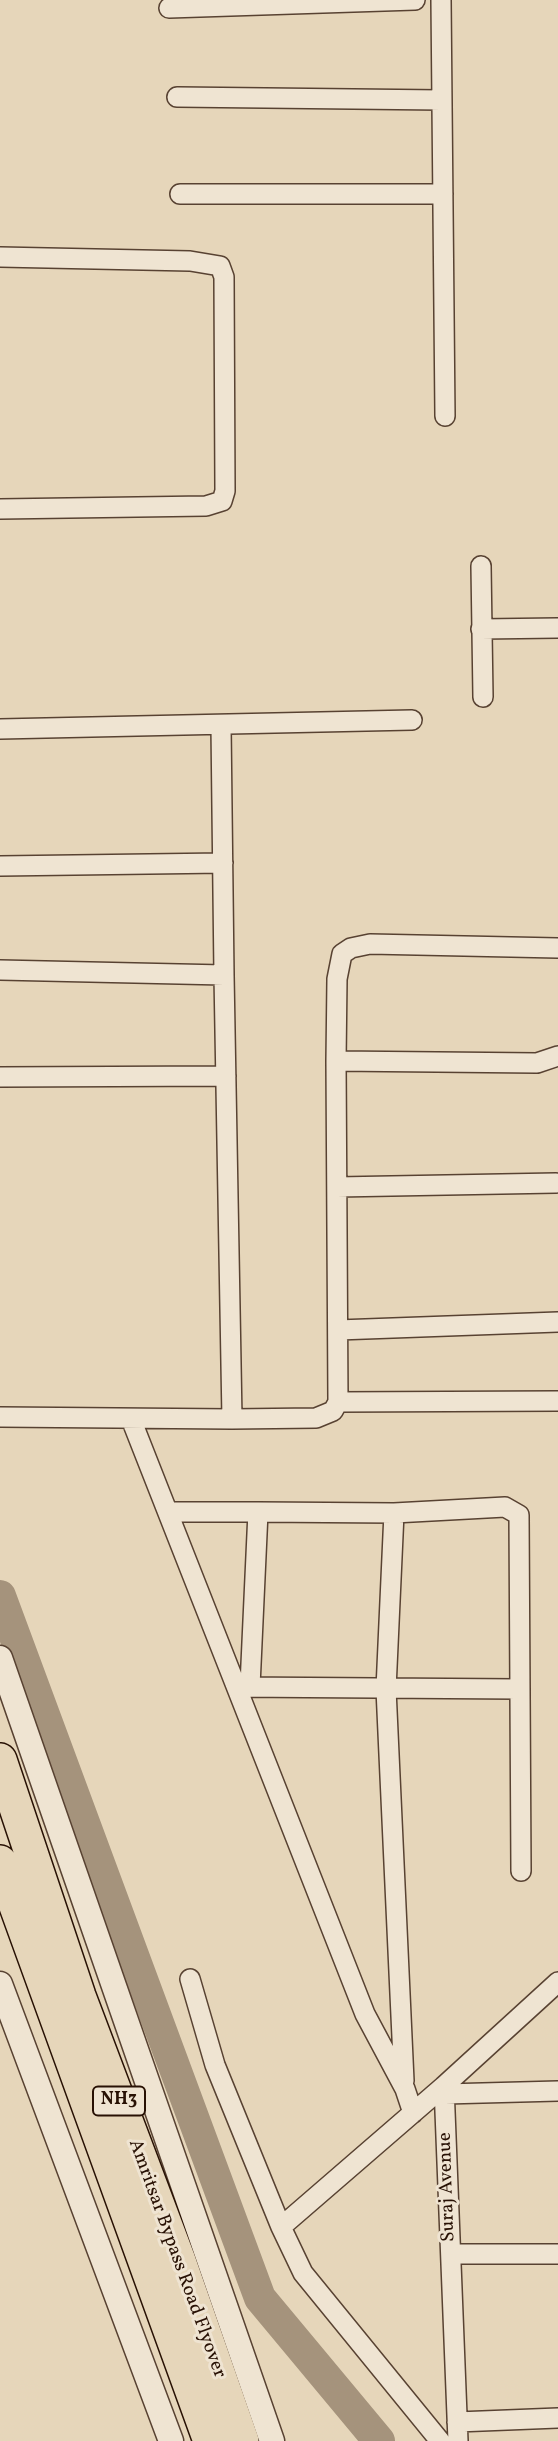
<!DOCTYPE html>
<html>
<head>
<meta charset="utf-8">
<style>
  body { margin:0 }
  canvas { display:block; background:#e6d6ba }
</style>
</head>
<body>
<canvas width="558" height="2441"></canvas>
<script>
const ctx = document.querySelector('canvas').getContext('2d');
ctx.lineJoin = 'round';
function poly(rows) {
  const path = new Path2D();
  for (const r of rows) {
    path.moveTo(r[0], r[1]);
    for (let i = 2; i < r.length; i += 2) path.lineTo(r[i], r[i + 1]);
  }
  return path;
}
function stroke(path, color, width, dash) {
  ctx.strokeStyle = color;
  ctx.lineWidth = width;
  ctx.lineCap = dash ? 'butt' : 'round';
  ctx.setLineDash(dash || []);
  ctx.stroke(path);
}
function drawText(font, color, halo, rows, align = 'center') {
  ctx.font = font + ' Vollkorn,serif';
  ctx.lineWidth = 6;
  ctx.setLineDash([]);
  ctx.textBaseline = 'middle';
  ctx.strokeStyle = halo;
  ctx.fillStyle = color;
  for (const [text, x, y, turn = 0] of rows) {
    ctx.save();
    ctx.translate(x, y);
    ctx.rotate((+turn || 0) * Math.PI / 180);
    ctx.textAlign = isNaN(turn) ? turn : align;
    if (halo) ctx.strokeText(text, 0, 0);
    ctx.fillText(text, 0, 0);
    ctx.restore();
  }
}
const river = poly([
  [0,1596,260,2298,379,2441]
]);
const minor = poly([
  [441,0,445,416],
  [169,8,415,0],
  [177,97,441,100],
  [180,194,443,194],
  [0,257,190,261,220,266,224,277,225,491,222,501,206,506,0,509],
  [481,566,483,697],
  [481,629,558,628],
  [0,729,412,720],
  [0,866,223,863],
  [0,970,224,975,221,726],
  [224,975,232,1419],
  [336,1061,537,1063,558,1056],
  [0,1077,226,1076],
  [337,1187,556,1183],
  [338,1330,558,1322],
  [338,1402,558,1401],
  [0,1417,232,1419,316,1418,333,1411,338,1402,336,1061,337,979,342,954,351,948,370,944,558,948],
  [131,1419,365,2014,405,2089,413,2113],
  [168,1512,258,1512,250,1686],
  [258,1512,394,1513,505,1507,519,1515,521,1871],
  [394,1513,386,1689,404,2081],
  [237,1687,518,1689],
  [190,1979,215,2065,281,2227],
  [445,2094,558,2091],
  [451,2254,558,2254],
  [457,2422,558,2418],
  [440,2441,303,2273,281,2227,444,2086],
  [458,2441,444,2086,558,1982]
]);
const tertiary = poly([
  [0,1658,272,2441],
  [0,1984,171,2441]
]);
const trunk = poly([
  [0,1760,79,1996,178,2258,242,2441],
  [0,1862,210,2441]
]);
const shields = [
  [119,2101,52]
];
const shieldNames = [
  ["NH3",119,2101]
];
const streetNames = [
  ["Suraj Avenue",448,2187,-92],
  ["Amritsar Bypass Road Flyover",176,2259,70]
];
stroke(river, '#a5937c', 32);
stroke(minor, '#584232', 22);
stroke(tertiary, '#584232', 27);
stroke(trunk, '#281104', 36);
stroke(minor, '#efe4d2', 19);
stroke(tertiary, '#efe4d2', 24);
stroke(trunk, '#e6d6ba', 33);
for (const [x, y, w] of shields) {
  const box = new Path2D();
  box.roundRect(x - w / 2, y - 14.5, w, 29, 5);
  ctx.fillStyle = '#efe4d2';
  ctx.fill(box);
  stroke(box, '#281104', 2);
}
drawText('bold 18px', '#281104', null, shieldNames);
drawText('19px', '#281104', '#efe4d2', streetNames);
</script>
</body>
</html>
